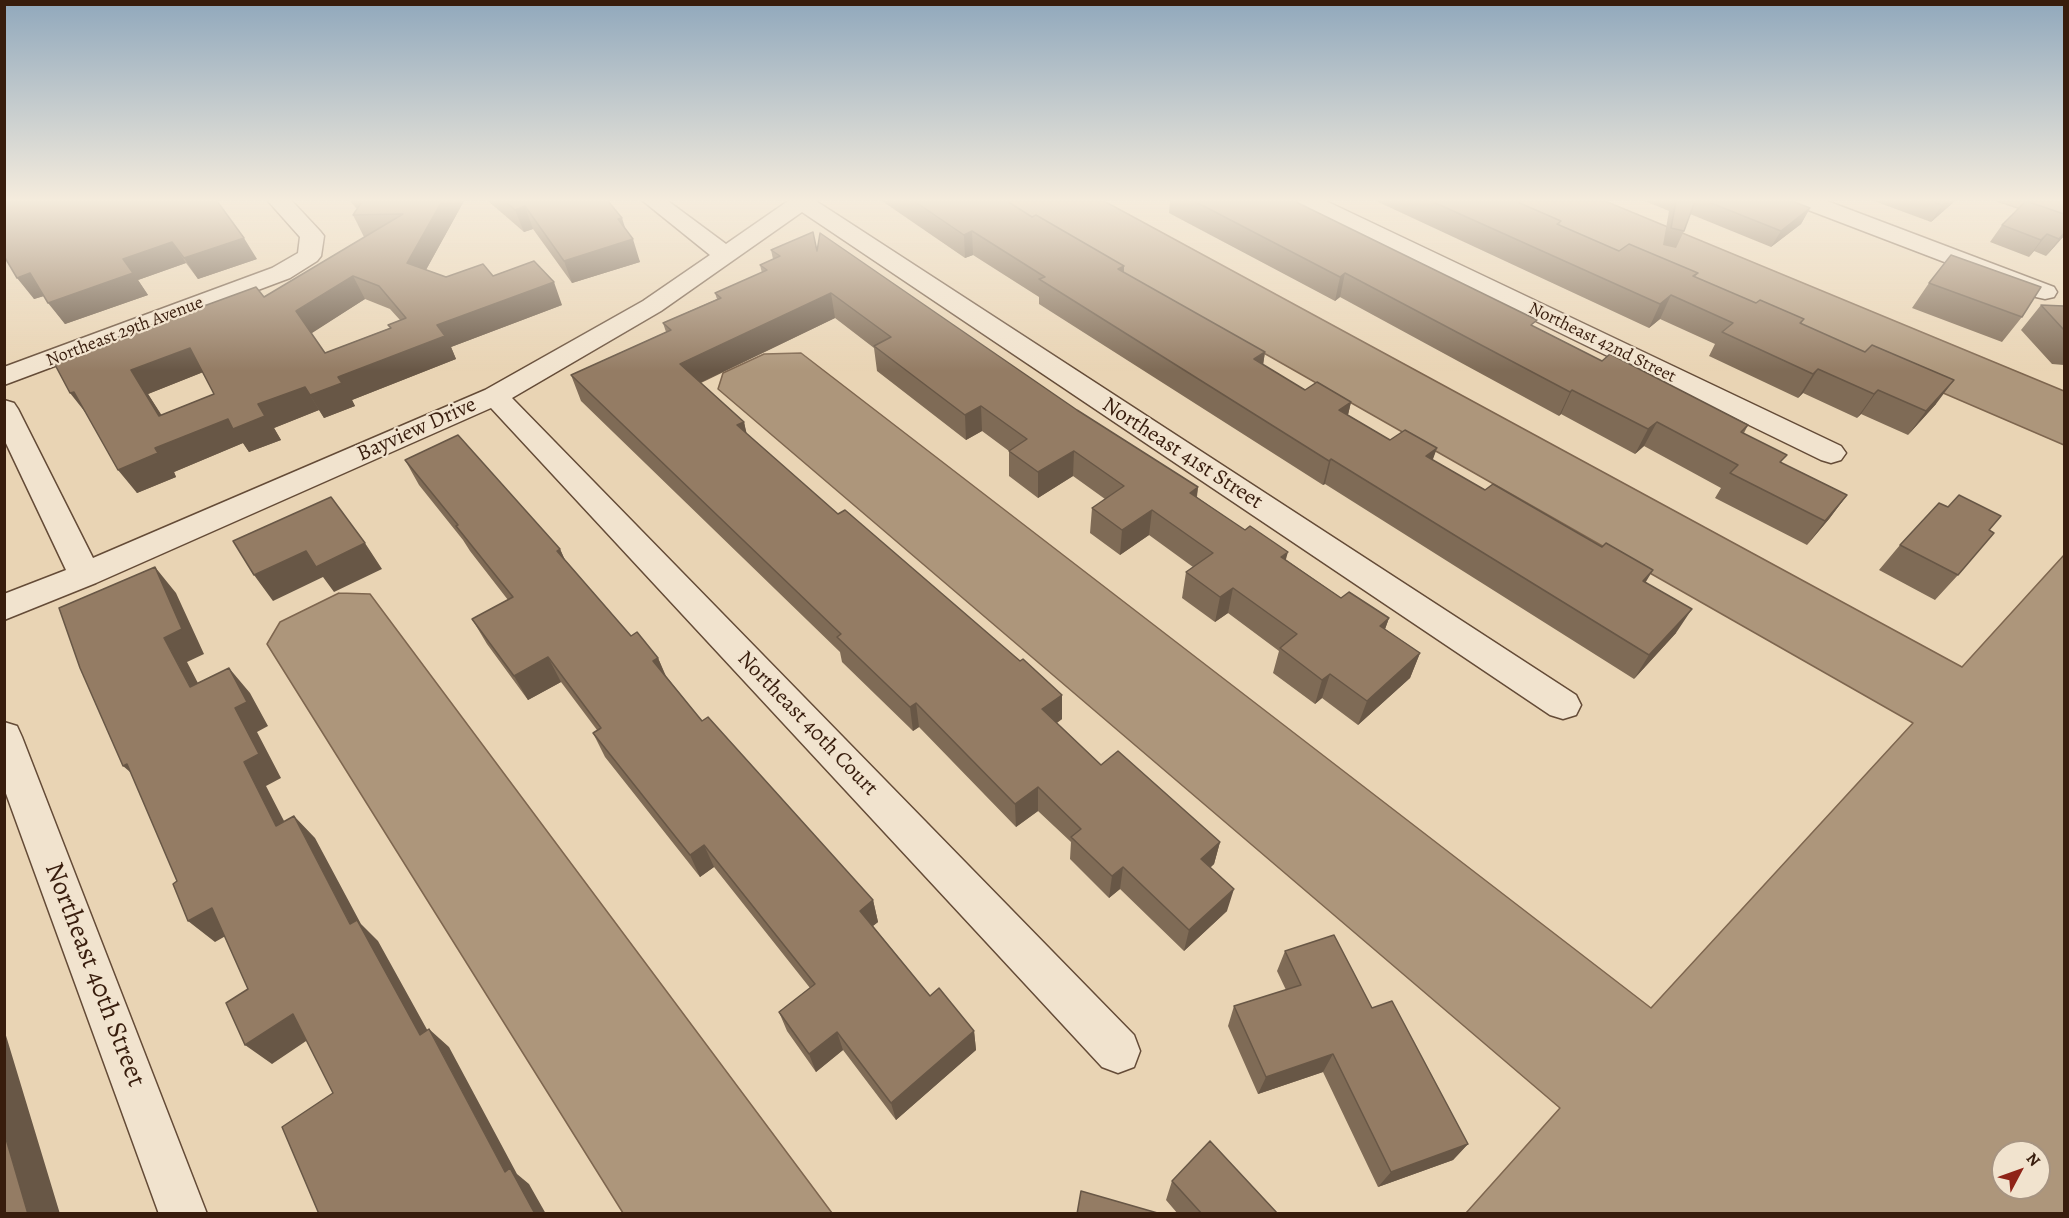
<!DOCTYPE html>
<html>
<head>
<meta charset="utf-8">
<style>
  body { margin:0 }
  #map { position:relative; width:2069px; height:1218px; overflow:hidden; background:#e9d4b4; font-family:Alegreya,serif }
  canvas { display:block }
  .frame { position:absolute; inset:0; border:6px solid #381d0d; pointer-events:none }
  .north { position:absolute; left:1991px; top:1140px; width:60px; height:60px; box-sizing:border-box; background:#f1e3ce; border:2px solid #a79481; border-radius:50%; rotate:49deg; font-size:16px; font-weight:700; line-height:24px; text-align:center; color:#381d0d }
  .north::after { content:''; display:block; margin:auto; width:21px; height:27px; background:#8f2418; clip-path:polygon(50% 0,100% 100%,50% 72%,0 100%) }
</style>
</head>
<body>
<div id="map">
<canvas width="2069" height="1218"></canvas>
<div class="frame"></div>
<div class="north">N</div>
</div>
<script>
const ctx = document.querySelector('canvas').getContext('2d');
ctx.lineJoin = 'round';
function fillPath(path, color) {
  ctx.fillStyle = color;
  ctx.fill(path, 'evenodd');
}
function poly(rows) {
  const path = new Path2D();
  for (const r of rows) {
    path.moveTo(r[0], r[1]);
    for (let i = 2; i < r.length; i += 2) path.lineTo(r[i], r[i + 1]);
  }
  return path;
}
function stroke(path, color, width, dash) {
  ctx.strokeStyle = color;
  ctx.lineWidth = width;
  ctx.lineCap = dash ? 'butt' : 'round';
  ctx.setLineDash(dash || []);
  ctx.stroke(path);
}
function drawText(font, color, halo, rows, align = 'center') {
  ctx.font = font + ' Alegreya,serif';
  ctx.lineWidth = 4.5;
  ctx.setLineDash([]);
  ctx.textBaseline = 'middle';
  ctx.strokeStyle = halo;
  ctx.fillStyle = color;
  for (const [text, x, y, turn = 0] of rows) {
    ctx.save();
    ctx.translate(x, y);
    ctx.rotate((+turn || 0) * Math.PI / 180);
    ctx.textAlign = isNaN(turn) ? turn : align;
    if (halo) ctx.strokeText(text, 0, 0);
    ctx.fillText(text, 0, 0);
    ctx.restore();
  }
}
const water = poly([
  [997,201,1104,201,1962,667,2064,555,2064,1213,1466,1213,1560,1108,718,389,723,373,764,354,801,353,1651,1008,1913,723,997,201],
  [2003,1152,2039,1152,2039,1188,2003,1188,2003,1152],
  [1497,201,1605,201,2064,391,2064,445,1497,201],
  [1997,201,2064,201,2064,224,1997,201],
  [339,593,370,594,832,1213,623,1213,267,644,280,622,339,593]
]);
const minor = poly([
  [268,201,292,201,320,231,324,236,321,256,317,261,290,278,4,385,4,367,272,268,298,253,300,237,268,201],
  [643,201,668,201,726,244,788,201,816,201,1576,695,1581,705,1576,715,1563,719,1550,715,802,212,661,311,512,398,1134,1035,1140,1051,1134,1067,1118,1073,1102,1067,491,408,96,583,4,620,4,594,66,570,4,439,4,400,14,403,18,409,93,558,485,390,643,301,710,255,643,201],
  [1297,201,1326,201,1841,446,1846,453,1841,460,1831,463,1821,460,1300,206,1297,201],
  [1795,201,1827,201,2054,287,2057,292,2054,297,2045,299,2036,297,1798,206,1795,201],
  [4,722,17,726,22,737,207,1214,159,1214,4,788,4,722]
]);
const wall = poly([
  [4,201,257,259,198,279,186,263,138,280,148,295,65,324,44,296,34,299],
  [350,201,464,201,426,270,446,277,493,276,562,305,451,347,456,359,352,400,355,406,324,418,319,410,274,428,281,440,249,452,243,443,174,472,176,477,137,493,87,414,264,297,364,237,353,215,357,209],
  [365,299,390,309,400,320,388,325,390,328,325,353,311,333],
  [203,372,214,394,161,415,148,394],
  [488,201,608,201,625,229,640,262,572,283,533,229,524,232],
  [882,201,1007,201,1032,217,1124,266,1124,273,1265,352,1263,365,1305,390,1351,402,1348,415,1390,440,1437,448,1432,460,1646,582,1676,633,1634,679,1325,484,1323,485,1039,304,1039,297,973,255,965,258],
  [1170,201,1294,201,1535,327,1602,361,1748,425,1744,433,1782,463,1847,495,1829,519,1807,545,1715,498,1721,488,1644,446,1635,454,1561,414,1559,416,1340,297,1335,301,1169,213],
  [1376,201,1517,201,1561,221,1559,225,1619,251,1698,273,1695,277,1756,303,1804,319,1801,324,1936,404,1908,435,1861,414,1857,418,1803,393,1798,398,1709,356,1715,344,1660,319,1649,328],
  [1645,201,1792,201,1810,208,1801,224,1771,247,1690,214,1684,231,1676,248,1663,245,1669,211],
  [1874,201,1955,201,1931,222],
  [2002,225,2064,236,2046,256,2034,251,2029,257,1990,242],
  [771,250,817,251,1077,410,1198,487,1197,497,1341,598,1389,618,1385,629,1420,653,1410,678,1358,725,1322,698,1315,704,1273,673,1279,651,1228,613,1215,622,1182,598,1186,572,1193,567,1149,535,1120,555,1090,533,1092,508,1105,499,1073,476,1038,498,1009,476,1009,451,982,431,966,440,877,371,874,348,835,318,701,383,744,422,746,433,838,514,1062,695,1062,719,1057,723,1101,765,1220,842,1214,864,1210,868,1227,911,1184,951,1120,889,1109,898,1070,859,1071,842,1038,811,1016,827,919,727,913,731,842,662,840,652,581,401,571,375,666,332,663,323,717,299,715,293,762,273,760,265,773,259],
  [1929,283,2022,317,2002,342,1912,308],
  [2041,305,2064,306,2064,365,2052,364,2021,330],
  [405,460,560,549,565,560,631,636,658,658,666,676,702,721,873,900,878,922,873,926,930,996,974,1031,976,1050,896,1120,843,1050,816,1072,787,1031,779,1012,810,988,714,867,700,877,605,757,593,733,597,730,561,682,528,700,487,644,472,619,508,600,470,551,463,540,419,485],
  [1948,507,1989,530,1958,575,1935,600,1879,570,1900,545],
  [1285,951,1372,1008,1468,1144,1453,1160,1378,1187,1323,1072,1258,1094,1228,1026,1234,1006,1286,990,1277,971],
  [1172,1181,1278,1214,1178,1214,1166,1200]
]);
const shadedWall = poly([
  [442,201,464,201,417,286,407,263],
  [1947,201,1955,201,1931,222,1942,205],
  [525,206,533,229,524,232,515,210],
  [1810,208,1801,224,1771,247,1781,231],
  [622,218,629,240,633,239,640,262,572,283,564,261,618,219],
  [972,231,973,255,965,258,964,235],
  [2064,233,2064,236,2046,256,2059,239],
  [2047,234,2034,251,2029,257,2041,240],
  [244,238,257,259,198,279,184,258],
  [172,242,186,263,138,280,148,295,65,324,48,303,123,259],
  [1124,266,1123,290,1118,269],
  [30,273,47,295,34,299,17,278],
  [1345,273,1340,297,1335,301,1340,277],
  [353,276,365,299,309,335,296,311],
  [554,282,562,305,451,347,456,359,352,400,355,406,324,418,310,395,338,377,437,325],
  [831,293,835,318,687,389,680,364],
  [1671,295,1660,319,1649,328,1660,304],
  [190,348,206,371,148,394,177,439,159,416,131,370],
  [1265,352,1261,377,1254,359],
  [1818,369,1803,393,1798,398,1813,374],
  [1954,380,1936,404,1908,435,1926,411],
  [305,387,319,410,274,428,281,440,249,452,243,443,174,472,176,477,137,493,118,470,155,448,258,404],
  [1572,390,1561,414,1559,416,1570,392],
  [1878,390,1861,414,1857,418,1874,394],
  [74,392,89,417,70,393],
  [1351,402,1345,427,1339,410],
  [981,406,982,431,966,440,965,415],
  [744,422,750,448,737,425],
  [1657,422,1644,446,1635,454,1648,429],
  [1437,448,1428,473,1426,456],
  [1074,451,1073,476,1038,498,1038,472],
  [1331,459,1325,484,1323,485,1329,461],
  [1198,487,1194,513,1190,493],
  [1847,495,1829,519,1807,545,1825,521],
  [1152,510,1149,535,1120,555,1122,530],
  [365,543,382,569,334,592,323,577,273,601,254,575,306,551],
  [560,549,571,574,557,551],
  [1288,552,1281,577,1281,557],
  [155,567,176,593,204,654,187,662,213,712,190,687,164,638],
  [1653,570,1638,595,1643,581],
  [1233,588,1228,613,1215,622,1220,597],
  [1692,609,1676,633,1634,679,1649,655],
  [1389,618,1380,643,1380,626],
  [1420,653,1410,678,1358,725,1367,701],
  [548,657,561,682,528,700,514,676],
  [658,658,668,682,653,661],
  [229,668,250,693,268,726,257,732,281,778,266,786,298,848,276,826,244,762],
  [1330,674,1322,698,1315,704,1322,680],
  [1062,695,1062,719,1042,733,1042,709],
  [916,703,919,727,913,731,910,707],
  [127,764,150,789,123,766],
  [1038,787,1038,811,1016,827,1015,804],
  [294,816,315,838,361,924,378,941,440,1053,420,1035,350,924],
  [1220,842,1214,864,1195,881,1201,859],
  [704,845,714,867,700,877,690,855],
  [1123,867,1120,889,1109,898,1112,876],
  [1234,889,1227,911,1184,951,1189,930],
  [873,900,878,922,865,932,860,911],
  [212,908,238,929,215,942,188,921],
  [293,1014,318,1033,272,1064,245,1045],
  [4,1029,60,1214,28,1214,4,1132],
  [429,1029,449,1047,517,1174,529,1184,546,1214,535,1214,505,1172],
  [974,1031,976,1050,896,1120,891,1103],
  [837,1032,843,1050,816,1072,809,1054],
  [1333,1054,1323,1072,1258,1094,1266,1077],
  [1468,1144,1453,1160,1378,1187,1391,1172]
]);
const building = poly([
  [4,201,217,201,244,238,184,258,172,242,123,259,133,273,48,303,30,273,17,278,4,256,4,201],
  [359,201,442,201,407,263,446,277,483,264,493,276,534,261,554,282,437,325,445,336,338,377,342,383,310,395,305,387,258,404,265,416,233,429,228,419,155,448,158,453,118,470,74,392,70,393,53,361,256,287,264,297,403,214,353,215,361,203,359,201],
  [353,276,379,286,406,318,388,325,391,328,325,353,296,311,353,276],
  [190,348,214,394,159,416,131,370,190,348],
  [505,201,608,201,622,218,618,219,633,239,564,261,525,206,515,210,505,201],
  [914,201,1007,201,1032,217,1036,215,1124,266,1118,269,1265,352,1254,359,1305,390,1317,382,1351,402,1339,410,1390,440,1405,430,1437,448,1426,456,1485,490,1493,484,1602,547,1606,543,1653,570,1643,581,1692,609,1649,655,1331,459,1329,461,1039,279,1045,277,972,231,964,235,914,201],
  [1194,201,1294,201,1537,320,1531,325,1602,361,1610,354,1748,425,1741,432,1787,455,1780,462,1847,495,1825,521,1730,473,1738,465,1657,422,1648,429,1572,390,1570,392,1345,273,1340,277,1194,201],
  [1431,201,1515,201,1561,221,1557,224,1619,251,1629,244,1698,273,1693,276,1756,303,1760,300,1804,319,1800,323,1865,352,1872,345,1954,380,1926,411,1878,390,1874,394,1818,369,1813,374,1722,332,1733,323,1671,295,1660,304,1431,201],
  [1676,201,1695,201,1684,231,1671,228,1676,201],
  [1706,201,1792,201,1810,208,1781,231,1706,201],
  [1930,201,1947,201,1942,205,1930,201],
  [2026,201,2064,214,2064,233,2059,239,2047,234,2041,240,2002,225,2026,201],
  [813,232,817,251,820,233,1077,410,1198,487,1190,493,1245,530,1250,526,1288,552,1281,557,1341,598,1349,592,1389,618,1380,626,1420,653,1367,701,1330,674,1322,680,1280,648,1297,634,1233,588,1220,597,1186,572,1213,553,1152,510,1122,530,1092,508,1124,486,1074,451,1038,472,1009,451,1027,439,981,406,965,415,874,346,891,337,831,293,680,364,744,422,737,425,838,514,845,510,1020,661,1023,659,1062,695,1042,709,1101,765,1118,751,1220,842,1201,859,1234,889,1189,930,1123,867,1112,876,1071,837,1081,829,1038,787,1015,804,916,703,910,707,837,637,841,634,571,375,671,330,663,323,721,298,715,293,767,270,760,265,780,256,771,250,813,232],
  [1951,255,2041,287,2022,317,1929,283,1951,255],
  [2041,305,2064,306,2064,330,2041,305],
  [458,435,560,549,557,551,631,636,637,632,658,658,653,661,702,721,708,717,873,900,860,911,930,996,939,988,974,1031,891,1103,837,1032,809,1054,779,1012,815,984,704,845,690,855,593,733,601,728,548,657,514,676,472,619,513,597,456,526,458,525,405,460,458,435],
  [1959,495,2001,516,1989,530,1994,533,1958,575,1900,545,1939,503,1948,507,1959,495],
  [331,497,365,543,316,567,306,551,254,575,233,541,331,497],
  [155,567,182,629,164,638,190,687,229,668,247,702,235,708,259,754,244,762,276,826,294,816,350,924,357,920,420,1035,429,1029,505,1172,510,1168,535,1214,319,1214,282,1127,333,1093,293,1014,245,1045,226,1003,248,989,212,908,188,921,173,884,177,881,127,764,123,766,80,668,59,608,155,567],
  [1334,935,1372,1008,1392,1001,1468,1144,1391,1172,1333,1054,1266,1077,1234,1006,1301,985,1285,951,1334,935],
  [4,1132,28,1214,4,1214,4,1132],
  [1210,1141,1278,1214,1202,1214,1172,1181,1210,1141],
  [1081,1191,1161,1214,1077,1214,1081,1191]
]);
const farStreetnames = [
  ["Northeast 29th Avenue",125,332,-21],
  ["Northeast 42nd Street",1602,343,26]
];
const streetNames = [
  ["Bayview Drive",417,430,-24],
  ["Northeast 41st Street",1182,454,33],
  ["Northeast 40th Court",807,724,46]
];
const nearStreetnames = [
  ["Northeast 40th Street",94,975,69]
];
fillPath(water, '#ad967b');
stroke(water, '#7e664f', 1.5);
stroke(minor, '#644b37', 3);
fillPath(minor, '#f1e3ce');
fillPath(wall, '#7f6b56');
fillPath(shadedWall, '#685746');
fillPath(building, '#947c64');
stroke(building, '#685746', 1.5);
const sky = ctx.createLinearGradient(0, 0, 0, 371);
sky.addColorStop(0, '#90a8bc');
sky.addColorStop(0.54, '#f5ecdd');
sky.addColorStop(1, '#f5ecdd00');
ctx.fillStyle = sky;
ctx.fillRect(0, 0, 2069, 371);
drawText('18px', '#381d0d', '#f1e3ce', farStreetnames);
drawText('22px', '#381d0d', '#f1e3ce', streetNames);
drawText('27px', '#381d0d', '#f1e3ce', nearStreetnames);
</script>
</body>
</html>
